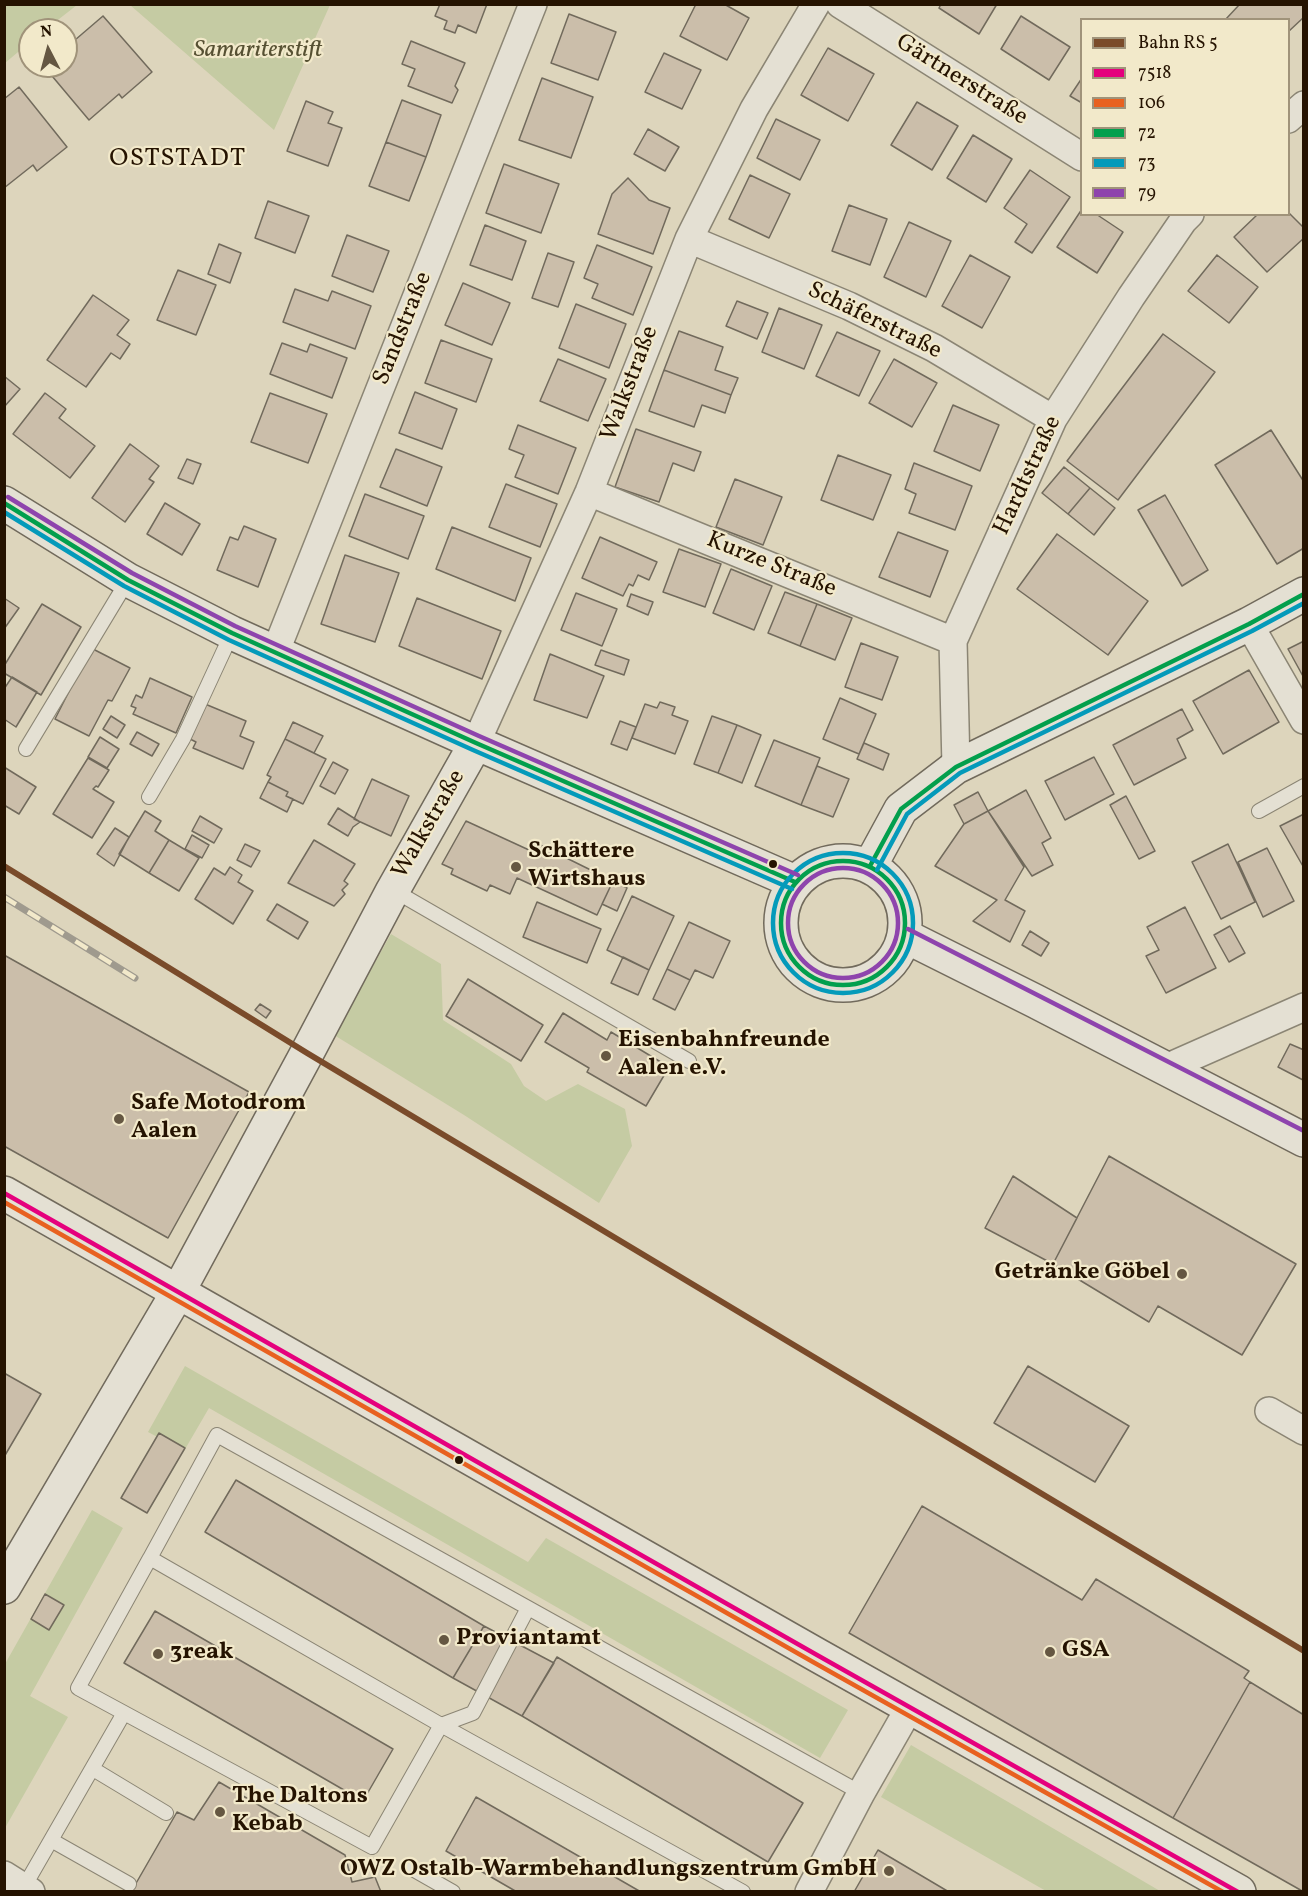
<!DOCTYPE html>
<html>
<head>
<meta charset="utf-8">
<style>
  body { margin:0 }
  #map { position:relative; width:1308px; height:1896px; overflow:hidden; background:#ddd5bc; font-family:Vollkorn,serif }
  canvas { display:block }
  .frame { position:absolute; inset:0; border:6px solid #251301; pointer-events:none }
  .legend { position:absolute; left:1080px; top:18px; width:210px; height:198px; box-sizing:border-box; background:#f2e9ca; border:2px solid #a0937a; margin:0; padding:8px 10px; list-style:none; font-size:18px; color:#251301 }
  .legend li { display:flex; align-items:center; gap:12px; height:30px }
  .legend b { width:30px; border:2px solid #a0937a }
  .north { position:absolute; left:18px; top:18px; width:60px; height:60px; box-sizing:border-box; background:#f2e9ca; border:2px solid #a0937a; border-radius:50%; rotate:354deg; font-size:16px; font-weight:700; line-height:24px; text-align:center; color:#251301 }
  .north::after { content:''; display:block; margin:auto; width:21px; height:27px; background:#655742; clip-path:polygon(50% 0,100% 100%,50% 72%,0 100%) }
</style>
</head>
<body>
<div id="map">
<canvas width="1308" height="1896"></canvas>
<div class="frame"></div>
<ul class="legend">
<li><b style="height:8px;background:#7a4b2a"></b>Bahn RS 5</li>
<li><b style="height:8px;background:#e5007d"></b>7518</li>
<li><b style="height:8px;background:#e86120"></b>106</li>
<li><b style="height:8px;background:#029f4d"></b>72</li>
<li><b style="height:8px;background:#049aba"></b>73</li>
<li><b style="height:8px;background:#8e44ad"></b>79</li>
</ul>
<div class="north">N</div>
</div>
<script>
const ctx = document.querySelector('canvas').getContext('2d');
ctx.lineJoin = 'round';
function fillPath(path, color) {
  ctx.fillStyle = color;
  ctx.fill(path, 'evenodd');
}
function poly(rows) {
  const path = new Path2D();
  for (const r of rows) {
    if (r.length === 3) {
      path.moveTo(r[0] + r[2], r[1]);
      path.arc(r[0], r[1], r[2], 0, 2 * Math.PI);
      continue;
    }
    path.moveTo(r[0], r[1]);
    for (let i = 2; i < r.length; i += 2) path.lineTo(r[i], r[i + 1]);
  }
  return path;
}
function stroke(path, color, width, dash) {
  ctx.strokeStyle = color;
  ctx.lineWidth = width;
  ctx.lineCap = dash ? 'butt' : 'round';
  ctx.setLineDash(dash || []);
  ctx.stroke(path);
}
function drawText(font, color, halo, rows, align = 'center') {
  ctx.font = font + ' Vollkorn,serif';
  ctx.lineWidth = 4.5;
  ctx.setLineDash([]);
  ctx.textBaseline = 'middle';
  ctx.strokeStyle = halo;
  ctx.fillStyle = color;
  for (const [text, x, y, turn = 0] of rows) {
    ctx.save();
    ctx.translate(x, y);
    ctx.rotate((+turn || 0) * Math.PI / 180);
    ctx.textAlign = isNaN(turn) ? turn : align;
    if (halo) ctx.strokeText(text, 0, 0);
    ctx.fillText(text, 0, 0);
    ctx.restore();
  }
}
const green = poly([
  [5,4,77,4,77,5,45,30,30,30,30,42,5,63],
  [130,5,330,5,274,130],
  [391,934,441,964,443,1020,511,1064,524,1086,546,1101,578,1084,625,1109,632,1146,599,1203,464,1115,334,1035],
  [185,1366,528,1562,546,1538,848,1710,820,1758,209,1408,184,1451,148,1432],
  [92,1510,123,1528,30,1696,68,1717,5,1828,5,1664],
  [911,1745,1160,1891,1046,1891,881,1797]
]);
const building = poly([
  [440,4,487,4,476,33,458,25,455,33,444,29,447,21,435,16,440,4],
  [696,4,724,4,749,18,727,60,680,36,696,4],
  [941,4,997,4,979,34,939,8,941,4],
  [1240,4,1304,4,1304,17,1288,32,1288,20,1225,20,1240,4],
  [569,14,616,32,598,80,551,63,569,14],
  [103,16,152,72,122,98,119,94,89,120,47,70,52,66,66,66,66,54,69,51,67,42,75,40,103,16],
  [1021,16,1070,47,1049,80,1001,49,1021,16],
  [411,41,465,63,455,86,458,90,452,103,408,86,415,69,402,64,411,41],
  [828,48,874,74,848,121,801,95,828,48],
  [664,53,701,70,682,109,645,92,664,53],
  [542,78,593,97,571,158,519,140,542,78],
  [1082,78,1082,103,1070,96,1082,78],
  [19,87,67,147,37,171,33,165,4,188,4,99,19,87],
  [402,100,441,115,426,157,386,142,402,100],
  [306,101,333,112,328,123,342,128,328,166,287,151,306,101],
  [917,102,958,126,932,170,891,145,917,102],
  [776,119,820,140,800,180,757,158,776,119],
  [648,129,679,147,665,171,634,154,648,129],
  [973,135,1012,159,986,202,947,178,973,135],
  [386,142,426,157,409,201,369,186,386,142],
  [504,164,559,184,541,233,486,213,504,164],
  [1030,170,1070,197,1032,253,1015,242,1027,224,1004,208,1030,170],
  [750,175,790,194,769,238,729,219,750,175],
  [628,178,649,200,670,208,653,254,598,234,612,194,628,178],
  [268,201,309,216,295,253,255,238,268,201],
  [849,205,887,219,870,265,832,251,849,205],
  [1082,209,1082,214,1096,214,1123,232,1097,273,1057,247,1082,209],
  [1288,212,1304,228,1304,238,1267,272,1234,237,1258,214,1288,214,1288,212],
  [909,222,951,241,926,297,884,277,909,222],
  [485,225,526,241,512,280,470,265,485,225],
  [347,235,389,251,373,292,332,276,347,235],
  [219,244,241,253,230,283,208,274,219,244],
  [597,245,652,267,633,315,592,298,598,284,584,278,597,245],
  [548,253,574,262,558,307,532,298,548,253],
  [970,255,1010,277,982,328,942,306,970,255],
  [1217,255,1258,287,1229,323,1188,291,1217,255],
  [178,270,216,285,196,335,157,320,178,270],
  [463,283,510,303,492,345,445,325,463,283],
  [295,289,328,301,332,291,371,306,355,349,283,322,295,289],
  [93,295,129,320,117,335,130,344,120,359,111,353,86,387,47,360,93,295],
  [737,301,768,313,757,339,726,326,737,301],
  [576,304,626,324,609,368,559,348,576,304],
  [779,308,822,325,804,369,762,352,779,308],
  [679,331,723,347,715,370,738,378,731,395,664,370,679,331],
  [837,332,880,351,859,396,816,376,837,332],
  [1163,334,1215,372,1118,500,1067,461,1163,334],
  [441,340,492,359,476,402,425,383,441,340],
  [282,343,307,352,310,344,347,358,332,398,270,374,282,343],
  [558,359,606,379,588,421,540,401,558,359],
  [894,359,937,383,912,427,869,403,894,359],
  [664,370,731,395,725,413,702,405,694,427,649,411,664,370],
  [4,376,20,389,4,407,4,376],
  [415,392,457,409,442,449,399,433,415,392],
  [45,393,66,409,59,418,95,446,70,478,13,434,45,393],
  [270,393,327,414,308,463,251,442,270,393],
  [953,405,999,425,980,471,934,451,953,405],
  [518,425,576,448,558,494,515,477,524,455,509,449,518,425],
  [636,429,701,452,694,471,673,463,659,502,615,487,636,429],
  [1271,430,1304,482,1304,548,1277,564,1215,465,1271,430],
  [130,444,159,466,149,479,154,482,125,522,92,498,130,444],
  [396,449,442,467,427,506,380,487,396,449],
  [838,455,891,475,873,520,821,500,838,455],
  [187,459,201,464,193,484,178,478,187,459],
  [914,463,972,486,955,530,909,513,916,494,905,489,914,463],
  [1064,467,1090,488,1068,514,1042,493,1064,467],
  [735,479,782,497,763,545,716,527,735,479],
  [506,484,557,504,540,547,489,527,506,484],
  [1090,488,1115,508,1094,535,1068,514,1090,488],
  [365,494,424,516,408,559,349,536,365,494],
  [1165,495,1208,570,1182,586,1138,510,1165,495],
  [165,503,200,524,182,555,147,534,165,503],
  [244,526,276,539,258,587,217,570,230,537,238,540,244,526],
  [452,527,531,558,515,601,436,569,452,527],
  [898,532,948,551,930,597,879,577,898,532],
  [1057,534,1148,601,1108,655,1017,589,1057,534],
  [600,537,657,562,649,580,638,575,633,586,629,584,623,596,582,578,600,537],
  [679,549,721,564,705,607,663,592,679,549],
  [345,555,399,573,375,642,321,624,345,555],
  [731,569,772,586,754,630,713,613,731,569],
  [785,592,817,604,800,646,768,633,785,592],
  [576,593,617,609,602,646,561,630,576,593],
  [631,594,653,602,648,615,627,606,631,594],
  [4,598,19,608,4,629,4,598],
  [417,598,501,631,482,679,399,646,417,598],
  [42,604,81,627,41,695,4,673,4,666,42,604],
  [817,604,852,618,835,660,800,646,817,604],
  [1304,641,1304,678,1288,649,1304,641],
  [861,643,898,657,882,700,845,687,861,643],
  [91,648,130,668,112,701,108,700,89,736,55,719,91,648],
  [601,650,629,660,624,675,595,665,601,650],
  [550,654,604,676,587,718,534,700,550,654],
  [1249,670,1279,722,1223,754,1193,701,1249,670],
  [12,677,37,692,16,727,4,719,4,689,12,677],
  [150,678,192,697,176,733,133,714,136,708,131,706,136,695,142,698,150,678],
  [840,698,876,714,859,754,823,739,840,698],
  [660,702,675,707,672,715,688,721,675,754,632,738,645,704,657,708,660,702],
  [205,704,246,721,240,736,254,742,243,769,193,748,196,742,190,739,205,704],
  [1182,709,1193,730,1177,739,1186,758,1134,785,1113,745,1182,709],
  [111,716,125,725,117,738,103,729,111,716],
  [712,716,737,725,718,773,694,764,712,716],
  [620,721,636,727,627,750,611,744,620,721],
  [293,722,323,736,314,753,285,739,293,722],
  [737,725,761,735,742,783,718,773,737,725],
  [137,732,159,744,152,756,130,744,137,732],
  [100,737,119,749,107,768,88,757,100,737],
  [285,739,326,759,303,804,286,796,288,792,268,782,271,777,267,775,285,739],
  [774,740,820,758,801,805,755,786,774,740],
  [864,743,889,754,883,770,857,759,864,743],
  [1094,757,1114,794,1065,820,1045,781,1094,757],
  [88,758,109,770,98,787,96,786,93,789,114,802,92,838,53,814,88,758],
  [333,762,348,770,335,794,320,786,333,762],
  [817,766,849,779,833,817,801,805,817,766],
  [4,767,36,787,19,814,4,805,4,767],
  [372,779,409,796,391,836,354,819,372,779],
  [268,782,288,792,286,796,293,799,287,812,260,798,268,782],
  [1026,790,1051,838,1042,843,1053,865,1032,876,988,811,1026,790],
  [978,792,988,811,964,824,954,805,978,792],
  [1126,796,1155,851,1139,859,1110,805,1126,796],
  [338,808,360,822,353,827,348,836,328,824,338,808],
  [145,811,161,821,155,831,169,840,149,873,119,854,145,811],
  [988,811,1024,867,1005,900,1025,911,1010,942,973,921,997,900,935,866,964,824,988,811],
  [1304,814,1304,868,1280,826,1304,814],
  [200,816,222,829,214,843,192,831,200,816],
  [466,821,529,850,532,841,613,881,597,915,517,878,510,894,490,885,487,891,451,874,453,869,442,864,466,821],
  [115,828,129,837,114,866,97,854,115,828],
  [192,835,209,845,202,858,185,849,192,835],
  [169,840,199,858,179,891,149,873,169,840],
  [314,840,355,864,344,881,348,884,342,890,345,894,334,906,288,883,314,840],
  [245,844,260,851,251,867,237,860,245,844],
  [1228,844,1255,902,1221,919,1192,862,1228,844],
  [1267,848,1294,901,1263,917,1238,862,1267,848],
  [230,867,242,875,238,882,253,891,233,924,195,899,214,868,225,875,230,867],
  [613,881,627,888,617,911,602,904,613,881],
  [632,896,674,916,649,970,607,950,632,896],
  [537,902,601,929,587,963,523,937,537,902],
  [277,904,308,922,298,939,267,920,277,904],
  [1185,907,1216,968,1166,993,1146,956,1159,950,1147,927,1185,907],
  [689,922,730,941,713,978,695,970,690,980,667,969,689,922],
  [1230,926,1245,953,1229,962,1214,935,1230,926],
  [1030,931,1049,943,1041,956,1022,945,1030,931],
  [4,955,249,1092,168,1238,4,1146,4,955],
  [623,957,649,970,638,995,611,983,623,957],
  [667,969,690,980,675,1010,653,999,667,969],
  [468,979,543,1025,521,1061,446,1016,468,979],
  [260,1004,271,1011,266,1018,255,1010,260,1004],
  [563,1013,607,1040,611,1032,669,1067,646,1106,587,1072,589,1068,545,1042,563,1013],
  [1290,1044,1304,1050,1303,1080,1278,1067,1290,1044],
  [1109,1156,1296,1264,1242,1355,1158,1306,1149,1322,1053,1264,1109,1156],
  [1013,1176,1077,1218,1053,1264,985,1228,1013,1176],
  [1028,1366,1129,1426,1095,1482,994,1423,1028,1366],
  [4,1373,41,1394,4,1457,4,1373],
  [159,1433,185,1448,147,1513,121,1498,159,1433],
  [236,1480,484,1626,453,1678,205,1532,236,1480],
  [922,1506,1082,1600,1096,1579,1249,1671,1244,1678,1250,1682,1173,1818,849,1633,922,1506],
  [45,1594,64,1605,49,1630,31,1619,45,1594],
  [155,1611,393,1749,363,1801,124,1663,155,1611],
  [484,1626,554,1663,522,1716,453,1678,484,1626],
  [557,1657,803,1803,768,1862,522,1716,557,1657],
  [1250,1682,1304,1715,1304,1892,1173,1818,1250,1682],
  [219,1782,345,1855,352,1882,375,1877,381,1892,131,1892,177,1812,194,1820,219,1782],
  [476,1797,641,1892,517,1892,446,1851,476,1797],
  [878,1850,949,1892,854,1892,878,1850]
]);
const lane = poly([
  [26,749,128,580],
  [149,797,183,739,232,633],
  [1259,811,1304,786],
  [393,890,689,1061],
  [150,1558,78,1688,372,1847,441,1725,473,1713,528,1608],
  [93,1769,166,1813],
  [51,1840,129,1884],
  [409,1867,453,1892],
  [24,1887,124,1713],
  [743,1892,441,1725,150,1558,217,1435,861,1793]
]);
const street = poly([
  [840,4,1082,157],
  [1288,119,1304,105],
  [689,239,849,306,934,348,1053,419],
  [589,492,953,641],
  [1249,624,1304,720],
  [275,653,533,4],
  [476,743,589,492,689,239,754,109,816,4],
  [956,767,953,641,1053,419,1131,297,1183,221,1190,214],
  [1166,1068,1304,1007],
  [1269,1411,1304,1431],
  [4,1875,31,1892],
  [809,1892,861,1793,910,1707]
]);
const secondary = poly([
  [4,503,128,580,232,633,476,743,795,882],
  [843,923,62],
  [870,866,901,809,956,767,1249,624,1304,594],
  [905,936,1035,1001,1304,1140],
  [4,1193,817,1655,1239,1892],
  [4,1587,178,1292,307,1053,393,890,476,743]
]);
const rail = poly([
  [4,897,135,978]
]);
const bus1 = poly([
  [4,1193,817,1655,1238,1892]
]);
const bus2 = poly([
  [4,1202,813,1662,1223,1892]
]);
const bus3 = poly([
  [4,503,128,580,232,633,476,743,795,882],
  [843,923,62],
  [870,866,901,809,956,767,1249,624,1304,594]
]);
const bus4 = poly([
  [4,512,124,586,229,640,473,750,792,889],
  [843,923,70],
  [877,870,907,814,960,773,1252,631,1304,603]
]);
const bus5 = poly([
  [8,497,132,573,235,626,479,736,798,875],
  [843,923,55],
  [908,929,1304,1131]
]);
const rail1 = poly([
  [4,866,307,1053,1304,1651]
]);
const markers = [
  [773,864,5,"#251301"],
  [516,867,6,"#655742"],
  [606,1056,6,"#655742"],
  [119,1119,6,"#655742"],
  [1182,1274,6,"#655742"],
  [459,1460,5,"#251301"],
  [444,1640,6,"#655742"],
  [1050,1652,6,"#655742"],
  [158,1654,6,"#655742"],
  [220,1812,6,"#655742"],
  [889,1871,6,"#655742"]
];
const parkNames = [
  ["Samariterstift",258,52]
];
const streetNames = [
  ["Gärtnerstraße",961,81,32],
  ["Schäferstraße",874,322,26],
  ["Sandstraße",404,329,-68],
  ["Walkstraße",631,384,-69],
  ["Hardtstraße",1029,476,-65],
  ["Kurze Straße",771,566,22],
  ["Walkstraße",430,825,-60]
];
const poiNames = [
  ["Schättere",528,853],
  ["Wirtshaus",528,881],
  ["Eisenbahnfreunde",618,1042],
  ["Aalen e.V.",618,1070],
  ["Safe Motodrom",131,1105],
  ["Aalen",131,1133],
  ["Getränke Göbel",1170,1274,"right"],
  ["Proviantamt",456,1640],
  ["GSA",1062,1652],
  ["3reak",170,1654],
  ["The Daltons",232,1798],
  ["Kebab",232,1826],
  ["OWZ Ostalb-Warmbehandlungszentrum GmbH",877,1871,"right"]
];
const neighbourhoodNames = [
  ["OSTSTADT",178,160]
];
fillPath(green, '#c5cba3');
fillPath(building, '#cbbeaa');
stroke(building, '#716a5c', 1.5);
stroke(lane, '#8b8574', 16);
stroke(street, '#8b8574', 30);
stroke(secondary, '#716a5c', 36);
stroke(lane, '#e4e0d3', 14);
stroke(street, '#e4e0d3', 27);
stroke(secondary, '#e4e0d3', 33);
stroke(rail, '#9f9a8e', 7);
stroke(rail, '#f2e9ca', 4.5, [14]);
stroke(bus1, '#e5007d', 4.5);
stroke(bus2, '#e86120', 4.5);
stroke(bus3, '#029f4d', 4.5);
stroke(bus4, '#049aba', 4.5);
stroke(bus5, '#8e44ad', 4.5);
stroke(rail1, '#7a4b2a', 6);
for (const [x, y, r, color] of markers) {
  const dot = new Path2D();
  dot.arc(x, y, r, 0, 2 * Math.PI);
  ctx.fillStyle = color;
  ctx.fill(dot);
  stroke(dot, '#f2e9ca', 2);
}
drawText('italic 24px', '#565032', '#f2e9ca', parkNames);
drawText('24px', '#251301', '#f2e9ca', streetNames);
drawText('bold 24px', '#251301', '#f2e9ca', poiNames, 'left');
ctx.letterSpacing = '1.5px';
drawText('26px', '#251301', '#f2e9ca', neighbourhoodNames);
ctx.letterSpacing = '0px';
</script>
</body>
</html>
